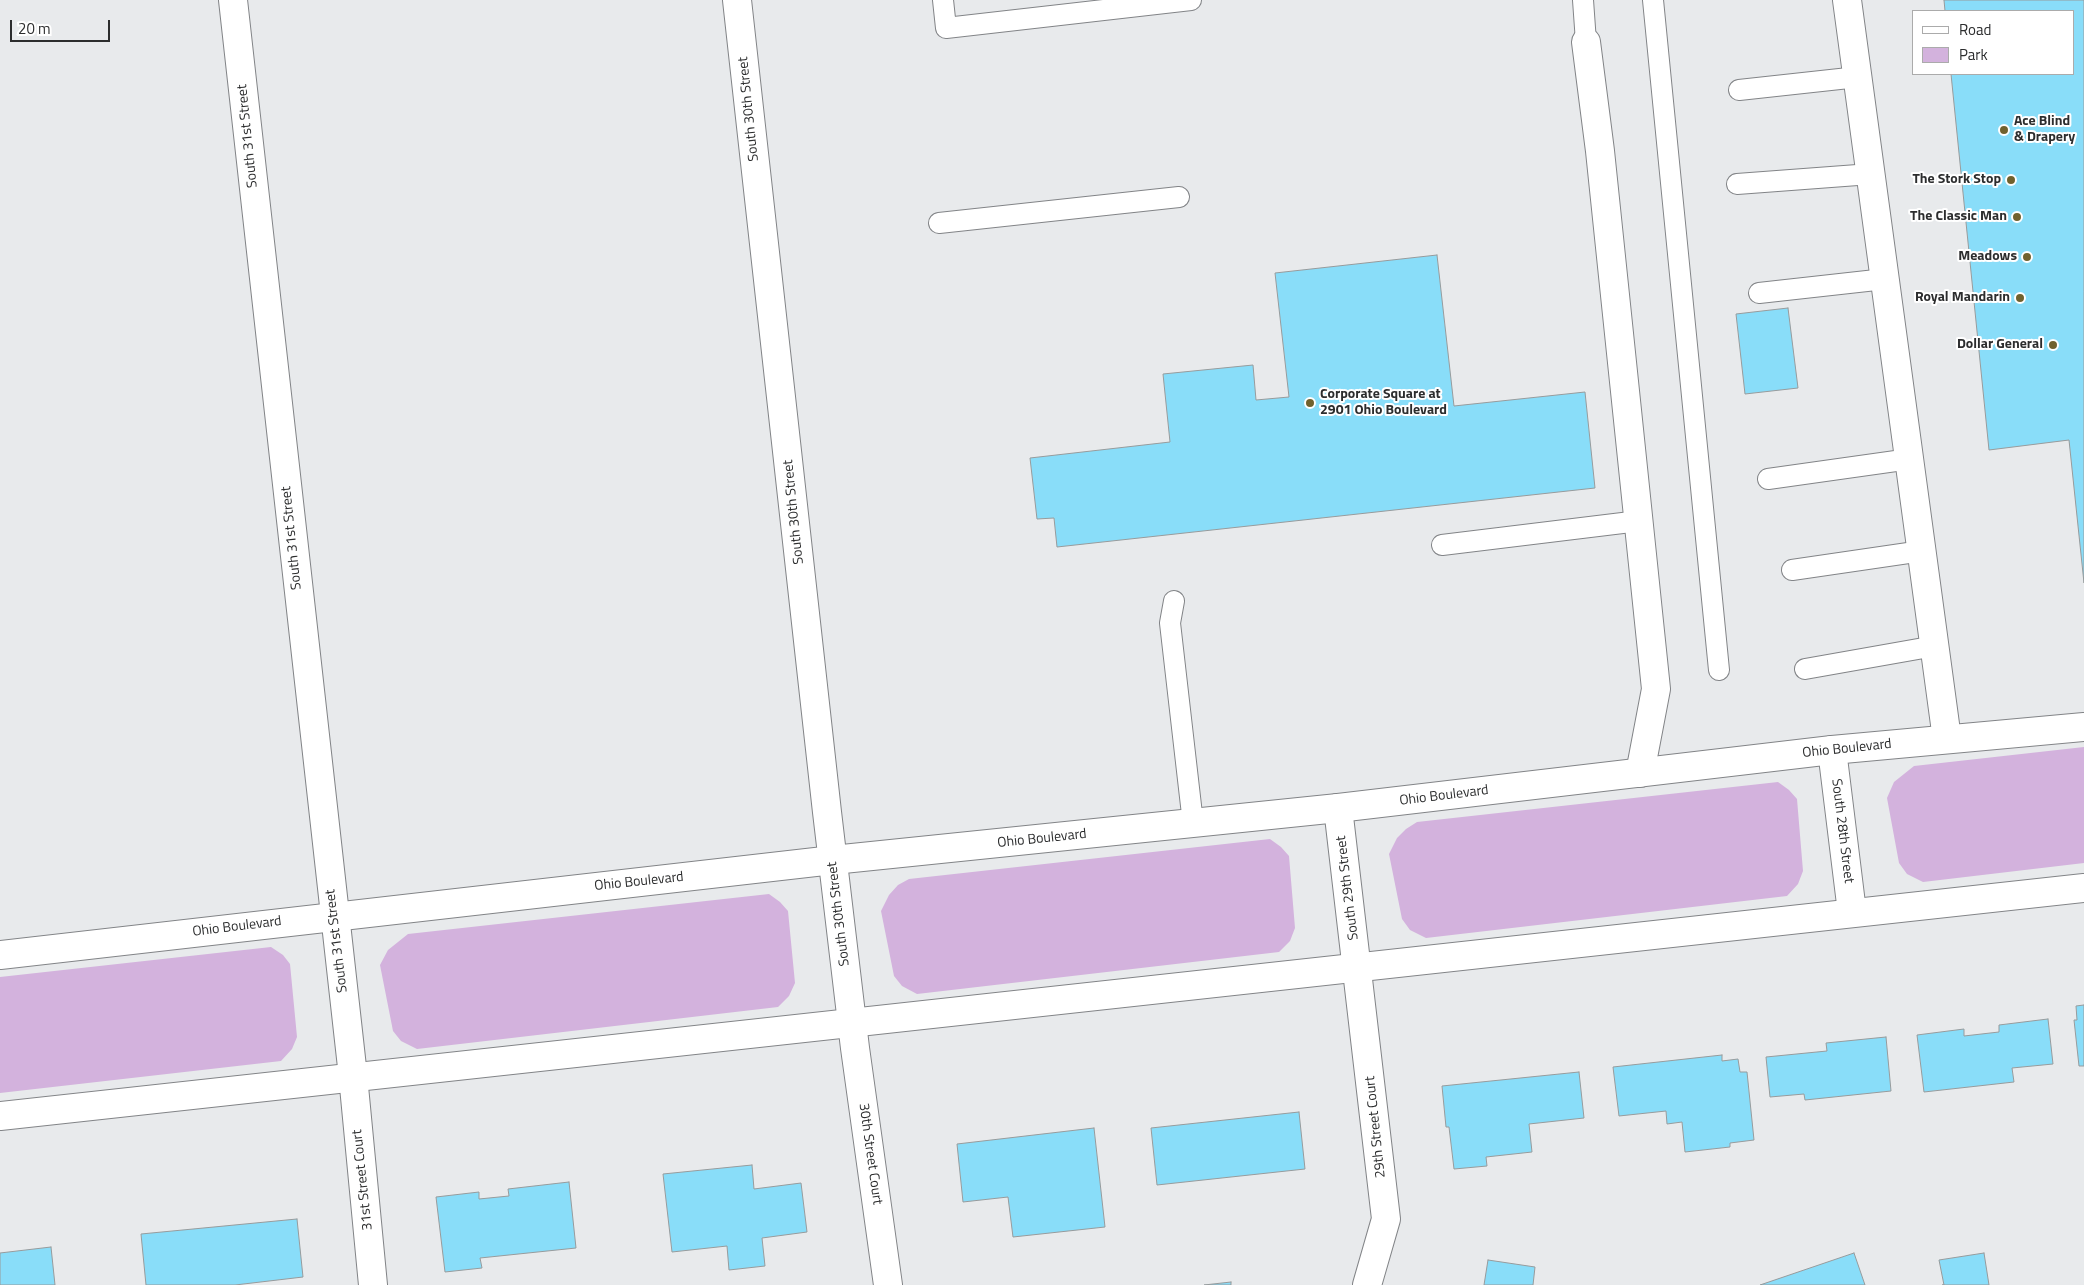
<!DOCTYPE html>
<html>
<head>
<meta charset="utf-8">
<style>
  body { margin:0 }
  #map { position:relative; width:2084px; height:1285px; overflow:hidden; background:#e8eaec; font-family:"Titillium Web",sans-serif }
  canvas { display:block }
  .legend { position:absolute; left:1912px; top:10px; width:162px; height:65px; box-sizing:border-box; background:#fff; border:1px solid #ababab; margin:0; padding:6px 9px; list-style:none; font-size:15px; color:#2c2d2e }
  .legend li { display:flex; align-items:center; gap:10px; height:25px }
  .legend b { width:25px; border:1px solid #ababab }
  .scale { position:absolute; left:10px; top:20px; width:100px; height:22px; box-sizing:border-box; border:2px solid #2c2d2e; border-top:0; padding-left:6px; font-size:15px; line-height:18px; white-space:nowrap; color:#2c2d2e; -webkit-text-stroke:4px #fff; paint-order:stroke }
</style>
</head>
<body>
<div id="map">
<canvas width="2084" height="1285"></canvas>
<ul class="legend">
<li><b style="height:6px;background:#fff"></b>Road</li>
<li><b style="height:14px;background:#d3b2dd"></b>Park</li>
</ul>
<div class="scale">20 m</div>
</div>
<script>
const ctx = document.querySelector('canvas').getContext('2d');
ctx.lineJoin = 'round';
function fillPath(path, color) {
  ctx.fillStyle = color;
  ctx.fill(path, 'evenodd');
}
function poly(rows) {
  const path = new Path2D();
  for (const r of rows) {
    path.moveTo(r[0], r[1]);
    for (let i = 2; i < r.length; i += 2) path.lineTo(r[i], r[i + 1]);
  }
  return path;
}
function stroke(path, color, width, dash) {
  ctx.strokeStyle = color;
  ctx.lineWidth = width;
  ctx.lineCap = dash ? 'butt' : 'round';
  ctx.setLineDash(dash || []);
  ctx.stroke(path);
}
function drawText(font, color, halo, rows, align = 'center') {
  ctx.font = font + ' "Titillium Web",sans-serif';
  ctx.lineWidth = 4;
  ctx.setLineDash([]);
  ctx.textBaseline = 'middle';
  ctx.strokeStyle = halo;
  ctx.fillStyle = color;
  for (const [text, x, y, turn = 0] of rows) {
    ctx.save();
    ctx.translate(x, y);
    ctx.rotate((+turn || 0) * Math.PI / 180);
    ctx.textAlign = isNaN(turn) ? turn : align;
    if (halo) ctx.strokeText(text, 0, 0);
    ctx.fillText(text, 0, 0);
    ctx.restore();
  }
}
const green = poly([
  [2084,747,2084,863,1923,882,1907,874,1899,863,1887,798,1894,782,1914,766],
  [1778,782,1789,790,1797,799,1803,871,1798,884,1787,896,1426,938,1410,930,1402,919,1389,854,1397,838,1406,829,1417,822],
  [1270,839,1281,847,1289,856,1295,928,1290,941,1279,952,917,994,902,986,894,976,881,911,889,895,898,885,909,879],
  [769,894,780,902,788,911,795,983,789,996,778,1007,417,1049,401,1041,393,1031,380,965,388,950,408,934],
  [271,947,283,955,290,964,297,1037,292,1049,281,1061,0,1093,0,977]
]);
const building = poly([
  [1944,0,2084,0,2084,583,2069,440,1989,450,1951,74,2073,74,2073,11,1945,11,1944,0],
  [1437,255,1454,406,1585,392,1595,488,1057,547,1054,518,1037,519,1030,458,1170,442,1163,374,1253,365,1256,400,1289,397,1275,273,1437,255],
  [1788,308,1798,388,1745,394,1736,314,1788,308],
  [2084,1005,2084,1066,2079,1066,2074,1020,2077,1020,2076,1006,2084,1005],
  [2048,1019,2053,1064,2012,1068,2014,1082,1924,1092,1917,1035,1964,1029,1964,1036,1999,1032,1999,1025,2048,1019],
  [1886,1037,1891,1091,1805,1100,1804,1094,1770,1097,1766,1057,1827,1051,1826,1043,1886,1037],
  [1722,1055,1722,1061,1738,1059,1740,1072,1747,1072,1754,1140,1730,1143,1730,1147,1685,1152,1682,1122,1667,1124,1666,1111,1619,1116,1613,1067,1722,1055],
  [1579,1072,1584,1118,1529,1124,1532,1152,1486,1157,1487,1166,1454,1169,1449,1127,1446,1127,1442,1086,1579,1072],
  [1299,1112,1305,1169,1157,1185,1151,1128,1299,1112],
  [1094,1128,1105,1227,1013,1237,1008,1197,963,1202,957,1144,1094,1128],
  [752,1165,754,1189,801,1183,807,1232,762,1238,765,1266,729,1270,727,1246,672,1252,663,1174,752,1165],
  [569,1182,576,1248,480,1258,482,1268,445,1272,436,1197,479,1192,479,1199,509,1196,508,1189,569,1182],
  [297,1219,303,1277,235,1285,146,1285,141,1234,297,1219],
  [51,1247,55,1285,0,1285,0,1253,51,1247],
  [1854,1253,1865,1285,1760,1285,1854,1253],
  [1984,1253,1989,1285,1942,1285,1944,1285,1939,1260,1984,1253],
  [1488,1260,1535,1267,1533,1285,1484,1285,1488,1260],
  [1231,1282,1231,1285,1204,1285,1231,1282]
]);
const service = poly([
  [943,0,946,28,1191,0],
  [1583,0,1586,42],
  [1653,0,1719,670],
  [1739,90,1858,77],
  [1737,184,1871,174],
  [939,223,1179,197],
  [1759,293,1885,279],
  [1768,479,1910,459],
  [1442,545,1639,521],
  [1792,570,1922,551],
  [1174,601,1170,623,1193,823],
  [1805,669,1935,646]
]);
const minor = poly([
  [233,0,353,1076,373,1285],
  [737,0,827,812,855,1048,888,1285],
  [1847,0,1947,739],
  [1586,42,1600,151,1656,689,1640,773],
  [1832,750,1852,912],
  [1338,808,1386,1219,1367,1285]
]);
const tertiary = poly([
  [0,955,833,860,1338,808,1832,750,2084,727],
  [0,1116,2084,888]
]);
const markers = [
  [2004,130,5,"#70612e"],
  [2011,180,5,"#70612e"],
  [2017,217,5,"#70612e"],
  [2027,257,5,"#70612e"],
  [2020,298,5,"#70612e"],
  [2053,345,5,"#70612e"],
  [1310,403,5,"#70612e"]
];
const streetNames = [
  ["South 30th Street",749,109,-96],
  ["South 31st Street",248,136,-96],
  ["South 30th Street",794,512,-96],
  ["South 31st Street",292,538,-96],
  ["Ohio Boulevard",1847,749,-6],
  ["Ohio Boulevard",1444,796,-7],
  ["South 28th Street",1842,831,83],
  ["Ohio Boulevard",1042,839,-6],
  ["Ohio Boulevard",639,882,-6],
  ["South 29th Street",1348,888,-97],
  ["South 30th Street",839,914,-97],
  ["Ohio Boulevard",237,927,-7],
  ["South 31st Street",337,941,-97],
  ["29th Street Court",1376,1127,-96],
  ["30th Street Court",870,1154,82],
  ["31st Street Court",363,1180,-96]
];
const poiNames = [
  ["Ace Blind",2014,122,"left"],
  ["& Drapery",2014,138,"left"],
  ["The Stork Stop",2001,180],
  ["The Classic Man",2007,217],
  ["Meadows",2017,257],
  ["Royal Mandarin",2010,298],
  ["Dollar General",2043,345],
  ["Corporate Square at",1320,395,"left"],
  ["2901 Ohio Boulevard",1320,411,"left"]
];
fillPath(green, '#d3b2dd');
fillPath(building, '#89ddf9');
stroke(building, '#979b9c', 1);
stroke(service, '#828487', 22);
stroke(minor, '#828487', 30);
stroke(tertiary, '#828487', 30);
stroke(service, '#fff', 20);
stroke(minor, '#fff', 28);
stroke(tertiary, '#fff', 28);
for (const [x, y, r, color] of markers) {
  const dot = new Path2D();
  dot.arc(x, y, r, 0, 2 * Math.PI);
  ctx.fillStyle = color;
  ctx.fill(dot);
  stroke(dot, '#fff', 2);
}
drawText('14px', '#2c2d2e', '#fff', streetNames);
drawText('bold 14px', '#2c2d2e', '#fff', poiNames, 'right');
</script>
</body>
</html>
